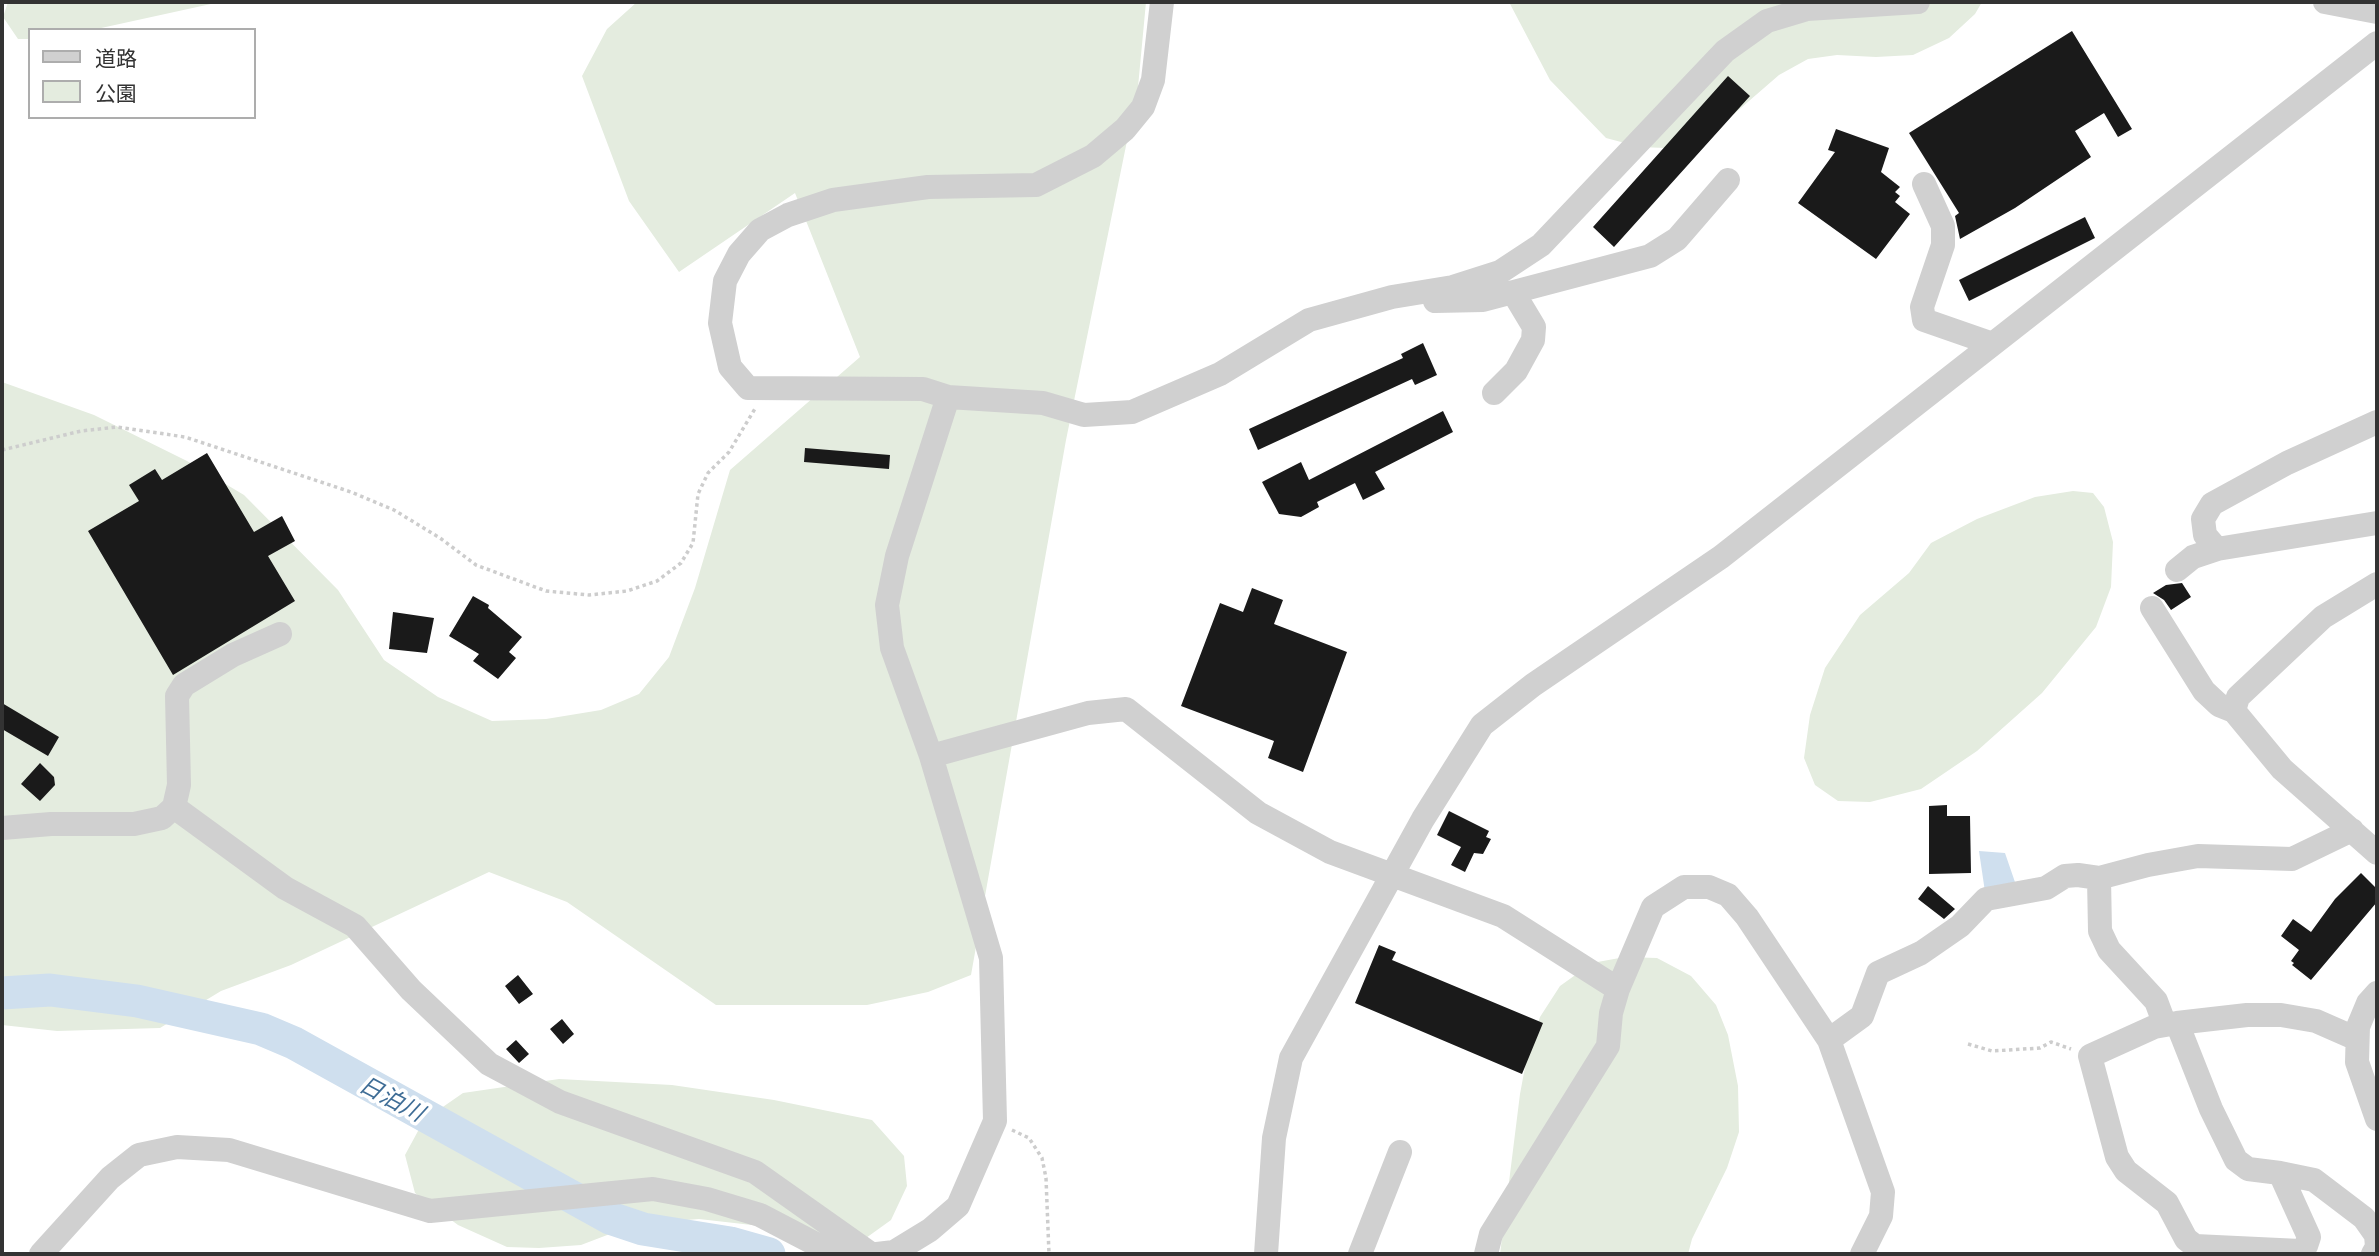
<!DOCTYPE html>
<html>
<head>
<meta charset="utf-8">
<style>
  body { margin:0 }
  #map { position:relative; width:2379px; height:1256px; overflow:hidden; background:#fff; font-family:Helvetica,"Noto Sans JP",sans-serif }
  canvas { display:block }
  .frame { position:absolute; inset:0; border:4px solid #333; pointer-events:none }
  .legend { position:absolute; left:28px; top:28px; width:228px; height:91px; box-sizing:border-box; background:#fff; border:2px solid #adadad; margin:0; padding:9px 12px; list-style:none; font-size:21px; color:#333 }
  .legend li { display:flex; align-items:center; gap:14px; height:35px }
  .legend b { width:35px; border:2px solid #adadad }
</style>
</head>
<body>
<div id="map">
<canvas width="2379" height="1256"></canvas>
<div class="frame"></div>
<ul class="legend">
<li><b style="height:9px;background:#d0d0d0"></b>道路</li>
<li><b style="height:19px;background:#e4ecdf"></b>公園</li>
</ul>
</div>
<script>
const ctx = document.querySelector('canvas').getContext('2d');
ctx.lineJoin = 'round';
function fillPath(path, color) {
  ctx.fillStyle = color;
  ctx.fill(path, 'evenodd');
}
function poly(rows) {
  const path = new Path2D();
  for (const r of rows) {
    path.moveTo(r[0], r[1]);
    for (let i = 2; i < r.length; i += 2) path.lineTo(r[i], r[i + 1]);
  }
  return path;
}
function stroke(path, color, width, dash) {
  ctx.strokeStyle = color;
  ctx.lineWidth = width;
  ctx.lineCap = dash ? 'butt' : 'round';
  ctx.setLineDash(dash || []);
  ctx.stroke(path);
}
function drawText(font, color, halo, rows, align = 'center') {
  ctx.font = font + ' Helvetica,"Noto Sans JP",sans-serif';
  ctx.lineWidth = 7;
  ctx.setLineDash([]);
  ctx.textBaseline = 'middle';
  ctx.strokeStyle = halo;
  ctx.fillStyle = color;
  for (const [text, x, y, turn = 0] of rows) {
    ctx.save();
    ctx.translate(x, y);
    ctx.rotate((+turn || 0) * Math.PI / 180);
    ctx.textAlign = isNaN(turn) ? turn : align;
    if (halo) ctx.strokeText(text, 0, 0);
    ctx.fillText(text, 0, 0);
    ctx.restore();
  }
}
const green = poly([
  [8,2,220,2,92,30,30,30,30,39,18,39,3,17],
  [637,2,1146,2,1138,87,1066,440,971,975,928,992,867,1005,716,1005,567,902,489,872,291,965,221,991,160,1028,57,1031,2,1025,2,382,94,415,187,461,244,495,338,590,384,660,438,697,492,721,546,719,601,710,639,694,669,657,695,588,730,470,860,357,795,193,679,272,629,201,582,76,607,29],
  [1509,2,1982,2,1975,14,1949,38,1913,55,1876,57,1837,55,1808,59,1779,75,1734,114,1665,148,1640,147,1606,138,1550,80],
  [2073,491,2093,493,2104,507,2113,542,2111,587,2096,627,2042,693,1977,751,1921,789,1870,802,1838,801,1815,785,1804,758,1810,715,1825,668,1860,615,1909,573,1931,543,1977,519,2035,497],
  [1625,957,1657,958,1691,976,1716,1005,1728,1035,1738,1086,1739,1132,1727,1168,1692,1239,1688,1254,1500,1254,1520,1094,1528,1051,1540,1017,1560,986,1592,963],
  [559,1079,672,1085,774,1100,872,1120,904,1156,907,1186,891,1220,866,1238,699,1219,636,1224,581,1245,539,1248,507,1247,458,1225,415,1193,405,1155,424,1120,463,1093]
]);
const water = poly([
  [1979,851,2005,853,2017,888,1985,892]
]);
const river = poly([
  [2,993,50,990,137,1001,261,1029,294,1043,610,1218,643,1229,730,1243,769,1254]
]);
const building = poly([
  [2072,31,2132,129,2118,137,2104,113,2075,131,2091,157,2015,208,1960,239,1955,216,1959,213,1909,133],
  [1728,76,1750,96,1614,247,1593,227],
  [1836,129,1889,148,1881,172,1900,187,1895,192,1900,196,1895,202,1910,214,1876,259,1798,203,1835,152,1828,150],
  [2085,217,2095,238,1969,301,1959,280],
  [1423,343,1437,375,1415,385,1412,379,1258,450,1249,429,1403,358,1401,354],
  [1443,411,1453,432,1375,472,1385,489,1363,500,1355,483,1317,502,1319,507,1301,517,1279,514,1262,482,1301,462,1309,480],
  [805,448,890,455,889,469,804,462],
  [207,453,254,532,282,516,295,541,268,556,295,601,173,675,88,531,139,501,129,485,155,469,162,480],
  [2182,583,2191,597,2171,610,2164,600,2153,593,2166,585],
  [1252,588,1283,600,1274,624,1347,652,1303,772,1268,758,1274,741,1181,706,1220,603,1243,612],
  [473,596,489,605,488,608,522,637,509,652,516,658,498,679,473,661,479,654,449,636],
  [393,612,434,618,427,653,389,649],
  [2,703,59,737,48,756,2,729],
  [40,763,54,777,55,785,40,801,21,784],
  [1947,805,1947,816,1970,816,1971,873,1929,874,1929,806],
  [1449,811,1489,831,1486,837,1491,839,1483,854,1474,853,1465,872,1451,865,1461,847,1437,835],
  [2361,873,2377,889,2377,902,2311,980,2292,965,2294,963,2291,961,2299,950,2281,936,2293,919,2311,932,2335,899],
  [1928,886,1955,909,1944,919,1918,899],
  [1379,945,1396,952,1392,960,1543,1023,1522,1074,1355,1003],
  [518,975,533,994,519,1004,505,986],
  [562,1019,574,1034,563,1044,550,1029],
  [516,1040,529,1054,519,1063,506,1049]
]);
const path = poly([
  [2,450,81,431,117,427,185,437,351,492,394,510,440,538,476,565,546,591,589,595,627,591,657,581,681,563,693,543,698,494,708,473,729,452,756,407],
  [1968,1044,1992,1051,2040,1048,2051,1042,2071,1049],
  [1012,1130,1029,1138,1042,1158,1046,1178,1049,1254]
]);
const minor = poly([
  [1162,2,1153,80,1143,107,1125,129,1093,156,1036,185,928,187,833,200,788,215,760,230,739,254,725,281,720,323,730,367,748,388,923,389,948,397,1043,403,1084,415,1132,412,1220,374,1309,320,1392,297,1453,287,1500,272,1541,245,1725,51,1767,21,1807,9,1918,2],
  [2325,2,2377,12],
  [1924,184,1943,226,1943,245,1922,307,1924,320,1993,344],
  [1435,301,1483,300,1650,256,1677,239,1728,180],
  [1494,393,1516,371,1533,340,1534,327,1513,292],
  [2217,549,2205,535,2203,519,2212,504,2287,463,2377,422],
  [2177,570,2193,557,2217,549,2377,523],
  [2152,608,2204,691,2219,705,2234,711,2282,769,2377,853],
  [2234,711,2238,697,2323,617,2377,584],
  [931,756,1088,713,1126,709,1258,813,1330,852,1503,916,1618,989],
  [174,807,179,785,177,696,184,685,233,655,280,634],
  [2,828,51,824,134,824,162,818,174,807,285,888,355,926,411,990,489,1064,560,1102,755,1172,871,1254],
  [2099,878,2148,865,2198,856,2292,859,2352,830],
  [2377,993,2368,1003,2358,1027,2357,1062,2377,1119],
  [2177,1023,2211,1109,2236,1160,2248,1169,2280,1173,2309,1237,2306,1246,2300,1251,2195,1246,2186,1239,2167,1203,2126,1171,2117,1157,2090,1056,2154,1027,2177,1023,2247,1015,2281,1015,2316,1021,2357,1039],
  [1829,1040,1862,1016,1878,973,1921,953,1960,926,1986,899,2046,888,2065,876,2078,875,2099,878,2100,931,2109,950,2156,1001,2165,1025],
  [2280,1173,2314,1180,2364,1218,2376,1235,2377,1247,2373,1254],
  [41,1254,110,1178,139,1155,177,1147,229,1150,430,1211,653,1189,707,1199,760,1215,827,1250,866,1254],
  [877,1254,894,1252,930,1230,958,1206,995,1121,991,958,931,756,892,648,887,605,897,556,948,397],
  [1266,1254,1274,1138,1291,1058,1423,819,1482,725,1533,685,1721,557,2377,43],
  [1360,1254,1400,1152],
  [1486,1254,1491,1234,1608,1046,1611,1013,1618,989,1653,907,1684,887,1709,887,1728,895,1747,917,1829,1040,1883,1192,1881,1216,1862,1254]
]);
const waterNames = [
  ["日泊川",391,1100,28]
];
fillPath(green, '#e4ecdf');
fillPath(water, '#cfdfee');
stroke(river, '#cfdfee', 33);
fillPath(building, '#1a1a1a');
stroke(path, '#cdcdcd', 3.5, [3.5, 3.5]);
stroke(minor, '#d0d0d0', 24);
drawText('italic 23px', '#3f6d96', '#fff', waterNames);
</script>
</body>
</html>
